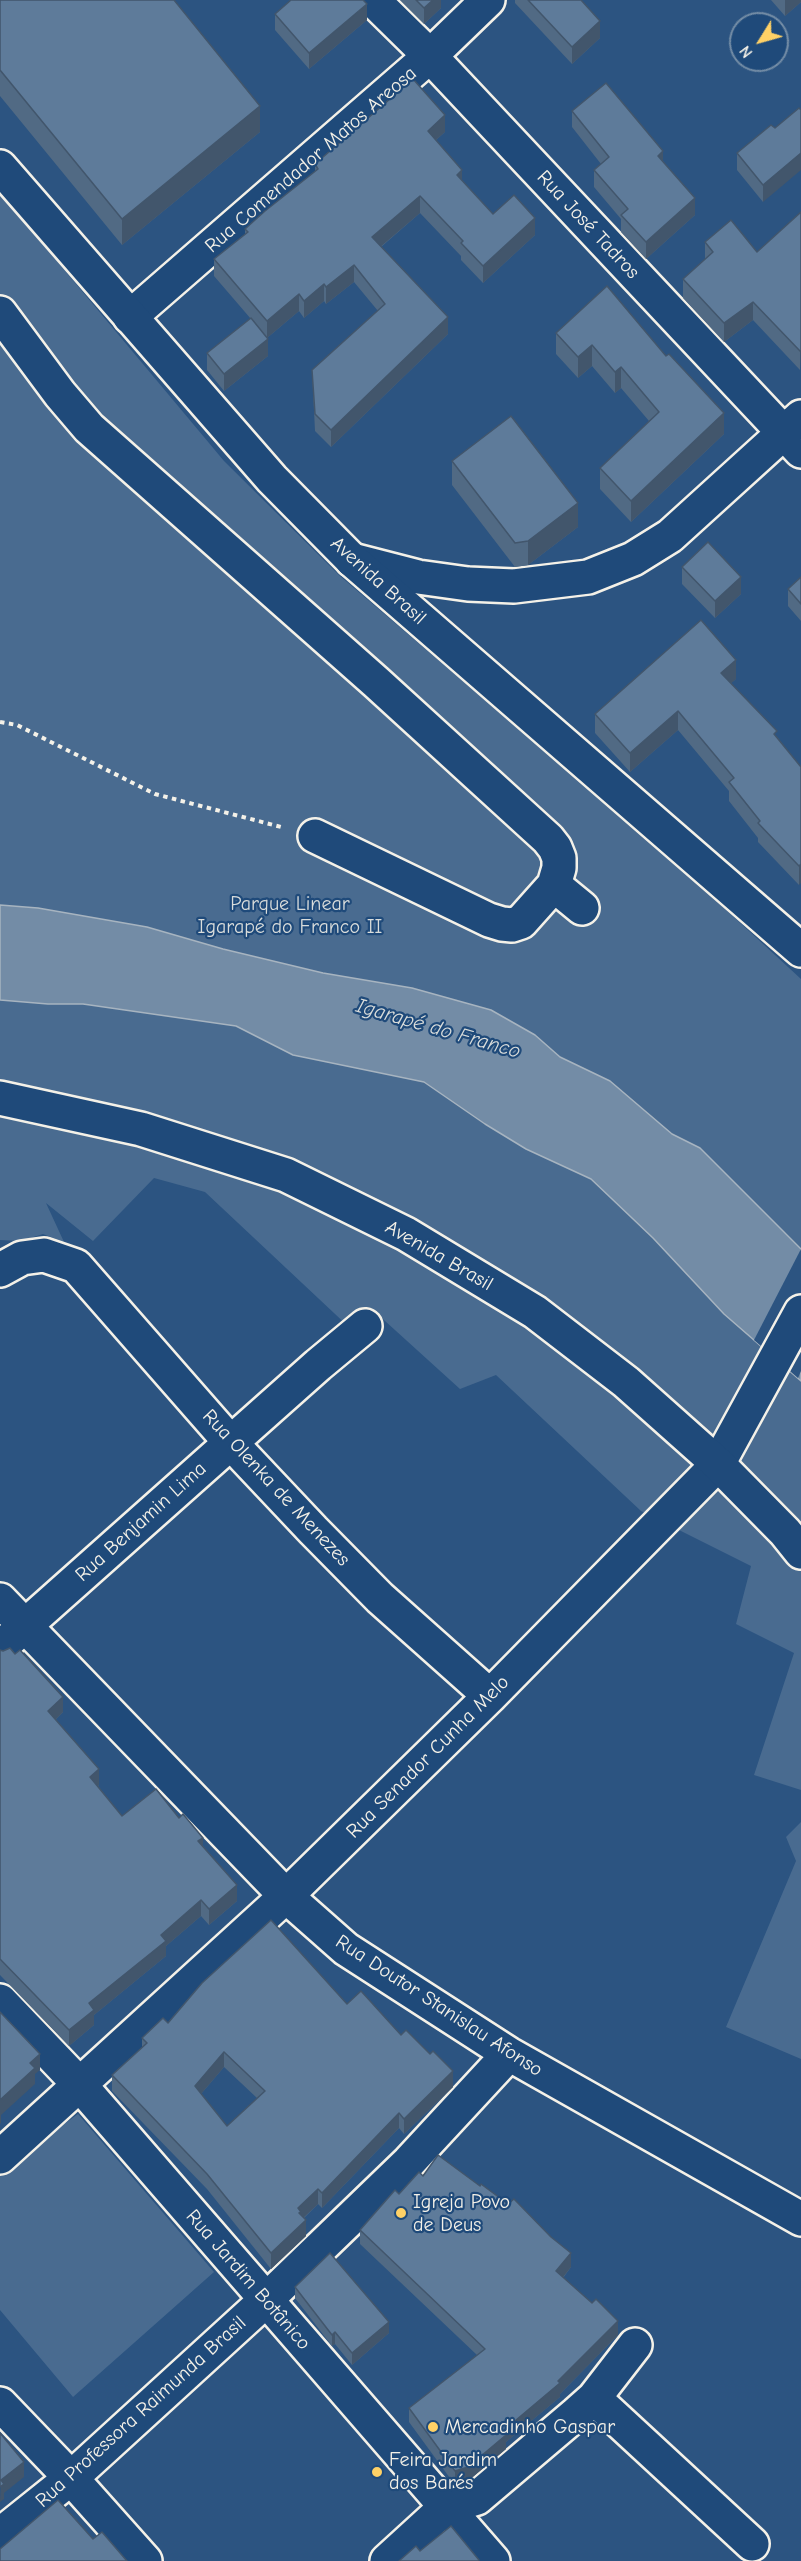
<!DOCTYPE html>
<html>
<head>
<meta charset="utf-8">
<style>
  body { margin:0 }
  #map { position:relative; width:801px; height:2561px; overflow:hidden; background:#2c5481; font-family:"Comic Neue",sans-serif }
  canvas { display:block }
  .north { position:absolute; left:729px; top:12px; width:60px; height:60px; box-sizing:border-box; background:#1f4a7a; border:2px solid #748da6; border-radius:50%; rotate:233deg; font-size:16px; font-weight:700; line-height:24px; text-align:center; color:#f4f1e8 }
  .north::after { content:''; display:block; margin:auto; width:21px; height:27px; background:#ffd166; clip-path:polygon(50% 0,100% 100%,50% 72%,0 100%) }
</style>
</head>
<body>
<div id="map">
<canvas width="801" height="2561"></canvas>
<div class="north">N</div>
</div>
<script>
const ctx = document.querySelector('canvas').getContext('2d');
ctx.lineJoin = 'round';
function fillPath(path, color) {
  ctx.fillStyle = color;
  ctx.fill(path, 'evenodd');
}
function poly(rows) {
  const path = new Path2D();
  for (const r of rows) {
    path.moveTo(r[0], r[1]);
    for (let i = 2; i < r.length; i += 2) path.lineTo(r[i], r[i + 1]);
  }
  return path;
}
function stroke(path, color, width, dash) {
  ctx.strokeStyle = color;
  ctx.lineWidth = width;
  ctx.lineCap = dash ? 'butt' : 'round';
  ctx.setLineDash(dash || []);
  ctx.stroke(path);
}
function drawText(font, color, halo, rows, align = 'center') {
  ctx.font = font + ' "Comic Neue",sans-serif';
  ctx.lineWidth = 4.5;
  ctx.setLineDash([]);
  ctx.textBaseline = 'middle';
  ctx.strokeStyle = halo;
  ctx.fillStyle = color;
  for (const [text, x, y, turn = 0] of rows) {
    ctx.save();
    ctx.translate(x, y);
    ctx.rotate((+turn || 0) * Math.PI / 180);
    ctx.textAlign = isNaN(turn) ? turn : align;
    if (halo) ctx.strokeText(text, 0, 0);
    ctx.fillText(text, 0, 0);
    ctx.restore();
  }
}
const green = poly([
  [0,193,224,461,340,576,671,859,801,979,801,1790,754,1775,794,1653,736,1624,751,1566,641,1511,496,1375,460,1389,374,1311,351,1329,205,1192,154,1178,93,1241,46,1203,64,1242,43,1234,21,1241,0,1240],
  [801,1822,801,2059,726,2027,796,1861,786,1837],
  [78,2114,214,2272,73,2397,0,2310,0,2171]
]);
const water = poly([
  [0,905,38,908,147,927,223,949,323,973,412,988,491,1010,535,1035,560,1057,610,1081,672,1134,700,1148,801,1249,801,1381,724,1314,653,1238,591,1179,526,1149,485,1124,424,1082,293,1055,236,1026,83,1004,48,1004,0,1000,0,905]
]);
const pier = poly([
  [801,1249,801,1371,798,1378,754,1340]
]);
const path = poly([
  [0,722,17,725,155,794,285,828]
]);
const minor = poly([
  [373,0,430,56,801,451],
  [0,313,60,394,89,428,376,682,548,839,555,848,559,858,559,868,554,885],
  [130,317,430,56,488,0],
  [352,560,418,577,468,584,514,586,588,577,633,559,670,536,801,417],
  [315,836,489,920,502,924,512,925,521,922,554,885,582,908],
  [0,1270,22,1258,44,1255,76,1266,231,1443,313,1530,380,1598,490,1696],
  [0,1600,286,1896,346,1949,509,2054,801,2219],
  [0,1648,318,1365,365,1326],
  [0,2001,80,2085,493,2561],
  [0,2157,286,1896,490,1696,718,1464,801,1312],
  [594,2398,752,2544],
  [0,2404,71,2478,145,2561],
  [0,2535,71,2478,266,2300,409,2162,509,2054],
  [387,2561,445,2508,477,2498,576,2414,594,2398,635,2345]
]);
const highway = poly([
  [0,167,272,479,352,560,801,950],
  [0,1098,141,1129,286,1175,406,1234,535,1312,626,1382,718,1464,785,1532,801,1552]
]);
const wall = poly([
  [0,0,260,132,122,245,0,96],
  [400,0,441,0,441,8,424,24],
  [515,0,581,0,600,38,572,64,515,3],
  [771,0,801,0,801,2,785,16],
  [275,14,367,20,309,69,275,30],
  [572,111,663,161,695,215,646,259,621,232,621,219,594,187,594,170,601,164,572,127],
  [771,125,763,202,737,170,737,153],
  [445,132,436,140,462,181,493,214,535,235,483,283,461,260,461,256,420,213,381,247,448,334,331,447,315,431,312,370,378,311,354,282,326,304,324,301,304,318,299,311,267,338,268,356,224,391,207,370,207,353,251,319,214,276,214,259,245,234,245,229,315,171,315,164],
  [801,212,800,370,753,320,724,342,683,298,683,279,705,260,705,242,757,252],
  [607,286,724,434,631,522,600,489,600,468,649,421,621,388,615,393,592,366,578,378,556,354,556,333],
  [452,461,578,527,528,565,515,567,452,485],
  [682,567,741,594,715,618,682,584],
  [801,577,801,621,788,606,788,589],
  [736,679,731,683,777,737,801,767,799,885,758,842,758,838,729,801,729,791,678,730,630,772,595,733,595,714],
  [0,1650,63,1712,55,1720,99,1785,98,1786,122,1816,203,1846,237,1901,209,1925,201,1916,166,1946,166,1956,94,2015,94,2025,69,2046,0,1975],
  [347,2004,401,2035,453,2087,404,2134,399,2128,322,2208,318,2204,304,2218,306,2236,271,2269,207,2189,112,2091,112,2075,142,2048,142,2038,168,2023],
  [224,2067,257,2098,227,2126,201,2094],
  [423,2176,571,2267,563,2278,618,2335,560,2394,560,2397,506,2442,506,2449,468,2481,455,2485,409,2422,409,2408,477,2355,360,2244,360,2230,399,2194],
  [295,2287,389,2333,352,2365,335,2344,332,2346,295,2298]
]);
const shadedWall = poly([
  [433,0,441,0,441,8,424,24,424,8],
  [785,0,801,0,801,2,785,16],
  [367,4,367,20,309,69,309,53],
  [600,21,600,38,572,64,572,47],
  [260,106,260,132,122,245,122,219],
  [445,115,445,132,428,147,428,131],
  [663,151,663,168,658,156],
  [801,153,801,170,763,202,763,185],
  [462,170,462,187,457,175],
  [420,196,420,213,372,254,372,237],
  [695,198,695,215,646,259,646,242],
  [535,218,535,235,483,283,483,266],
  [354,265,354,282,326,304,326,287],
  [324,284,324,301,304,318,304,301],
  [299,294,299,311,267,338,267,321],
  [753,302,753,320,724,342,724,323],
  [448,317,448,334,331,447,331,430],
  [268,339,268,356,224,391,224,374],
  [592,345,592,366,578,378,578,357],
  [800,351,801,351,800,370],
  [621,367,621,388,615,393,615,372],
  [724,413,724,434,631,522,631,501],
  [578,503,578,527,528,565,528,541],
  [741,577,741,594,715,618,715,601],
  [736,660,736,679,721,692,721,673],
  [678,711,678,730,630,772,630,753],
  [801,864,801,883,799,885,799,866],
  [63,1697,63,1712,48,1727,48,1711],
  [99,1769,99,1785,90,1793,90,1777],
  [203,1838,203,1853,198,1841],
  [237,1885,237,1901,209,1925,209,1909],
  [201,1900,201,1916,166,1946,166,1956,94,2015,94,2025,69,2046,69,2030,89,2003,161,1935],
  [224,2052,224,2067,195,2101,195,2086],
  [40,2054,40,2070,35,2074,35,2084,1,2115,1,2123,0,2124,0,2100,30,2063],
  [453,2071,453,2087,404,2134,404,2119],
  [399,2113,399,2128,322,2208,322,2193],
  [318,2189,318,2204,301,2220,306,2220,306,2236,271,2269,271,2253,298,2208],
  [571,2253,571,2267,556,2286,556,2271],
  [618,2321,618,2335,560,2394,560,2397,506,2442,506,2449,468,2481,455,2485,455,2471,503,2431,558,2381],
  [389,2322,389,2333,352,2365,352,2353],
  [335,2332,335,2344,332,2346,332,2335],
  [24,2462,24,2477,4,2493,4,2499,0,2502,1,2480]
]);
const building = poly([
  [0,0,174,0,260,106,122,219,0,70,0,0],
  [291,0,363,0,367,4,309,53,275,14,291,0],
  [416,0,433,0,424,8,416,0],
  [528,0,581,0,600,21,572,47,528,0],
  [413,79,445,115,428,131,462,170,457,175,493,214,514,195,535,218,483,266,461,243,463,241,420,196,372,237,448,317,331,430,315,414,312,370,385,304,354,265,326,287,324,284,304,301,299,294,267,321,214,259,248,232,245,229,265,211,318,169,315,164,413,79],
  [606,83,663,151,658,156,695,198,646,242,621,215,628,209,594,170,609,157,572,111,606,83],
  [799,108,801,110,801,153,763,185,737,153,771,125,775,128,799,108],
  [801,212,801,351,800,351,753,302,724,323,683,279,713,252,705,242,731,220,757,252,801,212],
  [607,286,666,356,669,354,724,413,631,501,600,468,659,412,621,367,615,372,592,345,578,357,556,333,607,286],
  [251,318,268,339,224,374,207,353,251,318],
  [511,416,578,503,528,541,515,543,452,461,511,416],
  [708,542,741,577,715,601,682,567,708,542],
  [801,577,801,604,788,589,801,577],
  [701,620,736,660,721,673,777,731,774,734,801,767,801,864,799,866,758,823,760,821,729,782,734,778,678,711,630,753,595,714,701,620],
  [10,1648,15,1654,20,1650,63,1697,48,1711,99,1769,90,1777,122,1816,156,1789,179,1818,183,1814,203,1838,198,1841,237,1885,209,1909,201,1900,161,1935,166,1941,89,2003,94,2010,69,2030,0,1959,0,1650,3,1651,10,1648],
  [271,1920,347,2004,361,1991,401,2035,406,2030,430,2054,433,2051,453,2071,404,2119,399,2113,322,2193,318,2189,298,2208,301,2212,299,2213,306,2220,271,2253,207,2174,112,2075,147,2043,142,2038,163,2018,168,2023,202,1983,271,1920],
  [224,2052,265,2091,227,2126,195,2086,224,2052],
  [0,2012,40,2054,30,2063,35,2068,0,2100,0,2012],
  [438,2155,480,2186,481,2184,508,2204,514,2199,551,2237,571,2253,556,2271,592,2303,596,2299,618,2321,558,2381,560,2383,503,2431,506,2435,468,2467,455,2471,409,2408,485,2349,360,2230,395,2190,399,2194,419,2172,423,2176,438,2155],
  [330,2253,389,2322,352,2353,335,2332,332,2335,295,2287,330,2253],
  [0,2433,24,2462,1,2480,4,2484,0,2487,0,2433],
  [58,2500,93,2539,102,2532,127,2561,0,2561,0,2549,58,2500],
  [451,2526,479,2560,478,2561,399,2561,416,2546,420,2551,451,2526]
]);
const markers = [
  [401,2213,6,"#ffd166"],
  [433,2427,6,"#ffd166"],
  [377,2472,6,"#ffd166"]
];
const streetNames = [
  ["Rua Comendador Matos Areosa",311,160,-41],
  ["Rua José Tadros",588,225,47],
  ["Avenida Brasil",378,581,42],
  ["Avenida Brasil",439,1256,30],
  ["Rua Olenka de Menezes",276,1488,47],
  ["Rua Benjamin Lima",141,1522,-42],
  ["Rua Senador Cunha Melo",428,1757,-45],
  ["Rua Doutor Stanislau Afonso",439,2006,33],
  ["Rua Jardim Botânico",248,2280,49],
  ["Rua Professora Raimunda Brasil",141,2412,-42]
];
const parkNames = [
  ["Parque Linear",290,904],
  ["Igarapé do Franco II",290,927]
];
const poiNames = [
  ["Igreja Povo",413,2202],
  ["de Deus",413,2225],
  ["Mercadinho Gaspar",445,2427],
  ["Feira Jardim",389,2460],
  ["dos Barés",389,2483]
];
const waterNames = [
  ["Igarapé do Franco",438,1029,16]
];
fillPath(green, '#496b90');
fillPath(water, '#738ca6');
stroke(water, '#a7b4c0', 1.5);
fillPath(pier, '#2c5481');
stroke(minor, '#f4f1e8', 38);
stroke(highway, '#f4f1e8', 38);
stroke(path, '#f4f1e8', 4, [4.5, 4.5]);
stroke(minor, '#1f4a7a', 33);
stroke(highway, '#1f4a7a', 33);
fillPath(wall, '#516a84');
fillPath(shadedWall, '#42566c');
fillPath(building, '#5e7b9a');
stroke(building, '#42566c', 1.5);
for (const [x, y, r, color] of markers) {
  const dot = new Path2D();
  dot.arc(x, y, r, 0, 2 * Math.PI);
  ctx.fillStyle = color;
  ctx.fill(dot);
  stroke(dot, '#1f4a7a', 2);
}
drawText('20px', '#f4f1e8', '#1f4a7a', streetNames);
drawText('20px', '#dadddb', '#1f4a7a', parkNames);
drawText('20px', '#f4f1e8', '#1f4a7a', poiNames, 'left');
drawText('italic 21px', '#dadddb', '#1f4a7a', waterNames);
</script>
</body>
</html>
